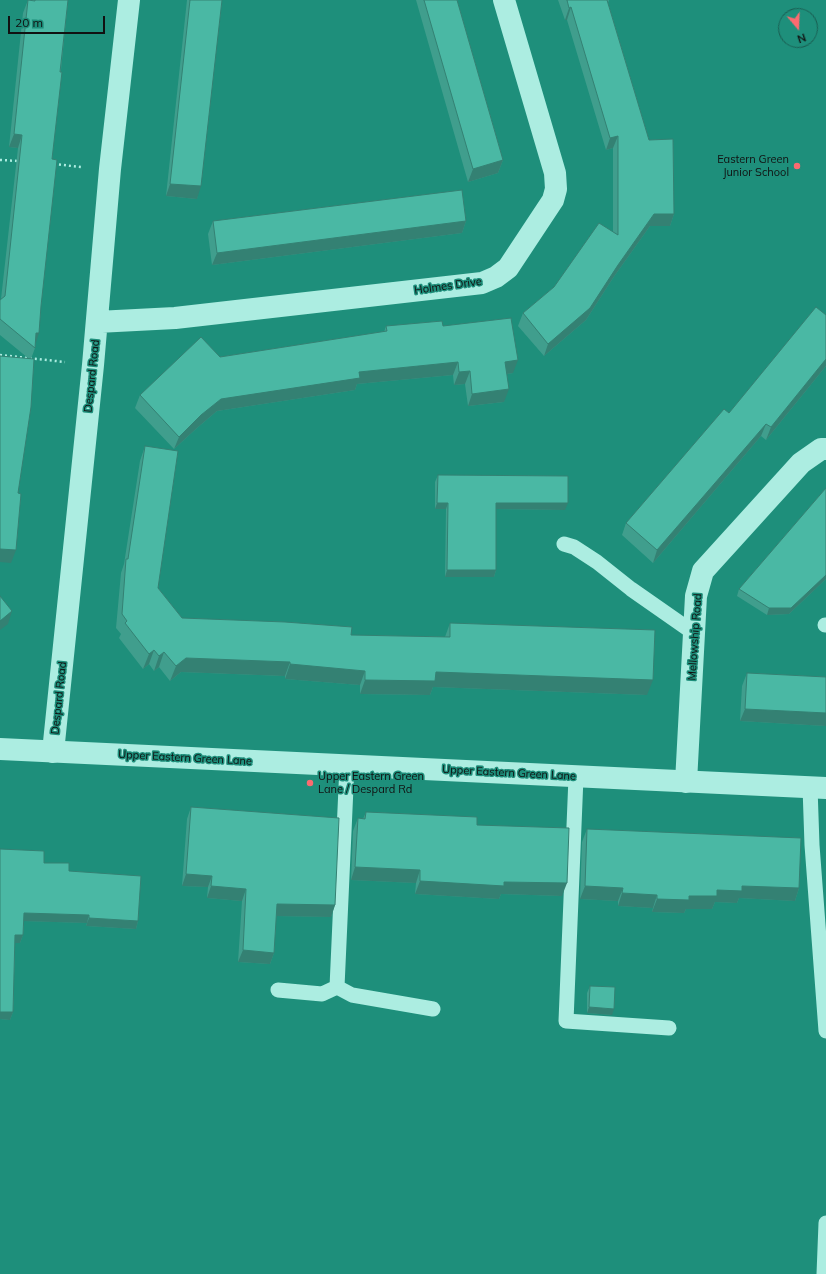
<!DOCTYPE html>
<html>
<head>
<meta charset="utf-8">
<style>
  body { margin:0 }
  #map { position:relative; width:826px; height:1274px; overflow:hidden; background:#1e8f7b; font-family:Mulish,sans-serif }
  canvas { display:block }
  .north { position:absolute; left:778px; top:8px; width:40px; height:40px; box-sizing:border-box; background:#1e8f7b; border:1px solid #195d51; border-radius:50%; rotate:161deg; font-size:11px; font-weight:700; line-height:16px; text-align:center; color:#111 }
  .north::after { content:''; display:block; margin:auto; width:14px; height:18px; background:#fc6b70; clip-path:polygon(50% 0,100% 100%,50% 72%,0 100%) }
  .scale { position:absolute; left:8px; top:16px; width:97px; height:18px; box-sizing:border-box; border:2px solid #111; border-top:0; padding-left:5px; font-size:12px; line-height:14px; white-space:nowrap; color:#111; -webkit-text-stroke:3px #1e8f7b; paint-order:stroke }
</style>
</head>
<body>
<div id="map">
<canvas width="826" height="1274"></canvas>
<div class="north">N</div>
<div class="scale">20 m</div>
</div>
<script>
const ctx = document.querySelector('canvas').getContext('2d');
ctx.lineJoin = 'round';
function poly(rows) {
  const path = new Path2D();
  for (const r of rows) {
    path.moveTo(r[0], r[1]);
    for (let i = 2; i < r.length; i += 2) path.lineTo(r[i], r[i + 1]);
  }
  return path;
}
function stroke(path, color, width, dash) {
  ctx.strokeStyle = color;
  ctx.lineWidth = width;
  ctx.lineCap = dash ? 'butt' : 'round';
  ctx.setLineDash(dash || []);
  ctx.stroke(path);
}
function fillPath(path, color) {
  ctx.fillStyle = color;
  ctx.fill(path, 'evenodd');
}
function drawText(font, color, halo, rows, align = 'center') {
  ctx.font = font + ' Mulish,sans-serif';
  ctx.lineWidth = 3;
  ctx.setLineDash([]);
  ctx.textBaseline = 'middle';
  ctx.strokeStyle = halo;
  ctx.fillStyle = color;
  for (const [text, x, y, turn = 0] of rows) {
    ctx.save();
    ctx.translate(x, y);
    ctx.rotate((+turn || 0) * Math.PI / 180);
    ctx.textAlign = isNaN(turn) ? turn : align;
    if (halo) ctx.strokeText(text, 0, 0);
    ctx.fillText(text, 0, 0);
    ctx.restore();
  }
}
const path = poly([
  [0,160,19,161],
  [54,164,81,167],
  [0,355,65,362]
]);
const service = poly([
  [564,544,574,547,597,562,631,589,694,633],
  [825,625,826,625],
  [347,765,337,987,352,995,433,1009],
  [576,777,566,1021,669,1028],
  [810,787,812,845,826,1031],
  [278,990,322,994,337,987],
  [824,1274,826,1223]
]);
const minor = poly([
  [97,322,175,318,482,283,496,277,508,268,553,200,556,189,555,173,504,0],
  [53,752,93,365,110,169,129,0],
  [686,782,696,596,703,571,801,463,821,449,826,449]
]);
const tertiary = poly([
  [0,749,826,788]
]);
const wall = poly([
  [28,0,68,0,52,159,35,348,31,359,11,563,28,358,0,335,0,300,1,299,18,148,9,147,23,13],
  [187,0,222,0,197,199,166,196],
  [416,0,457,0,503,160,498,173,468,182],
  [558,0,609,0,608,3,649,140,674,214,670,226,650,226,613,278,586,320,544,356,518,326,523,313,554,287,613,232,613,148,606,150,567,20,565,20],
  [213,221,466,221,462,233,212,265,208,234],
  [826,315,826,366,766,440,761,436,653,563,622,535,626,523,729,413],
  [386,326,443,326,513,373,507,374,504,402,468,406,465,384,454,385,453,375,357,384,355,390,217,411,197,428,174,449,135,408,140,395,220,357,384,332],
  [145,446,158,588,182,618,351,635,445,637,450,623,647,695,433,687,430,695,360,694,360,685,285,679,285,676,181,672,170,681,159,667,154,671,149,664,143,669,119,638,121,634,116,628,121,573,124,564,140,461],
  [438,475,565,510,496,509,496,570,494,577,445,577,446,509,435,509,435,482],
  [826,488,826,579,789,614,767,615,737,596,739,589],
  [747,673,826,677,826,726,740,721,742,686],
  [191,807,335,905,331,917,276,916,274,953,270,964,238,962,242,901,207,898,208,887,182,886,187,819],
  [366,812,477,825,562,896,501,894,499,899,415,894,416,883,351,880,353,831,358,818,363,819],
  [587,829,799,888,795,901,739,898,737,903,715,902,712,909,686,909,684,913,652,912,653,908,618,906,618,901,580,899,582,842],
  [0,849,69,871,138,921,136,929,86,926,87,923,24,921,23,935,20,943,15,943,13,1012,10,1020,0,1019],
  [590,986,612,1015,587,1013,587,993]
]);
const shadedWall = poly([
  [571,7,567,20,565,20,569,8],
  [14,134,22,135,18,148,9,147],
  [618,136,613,148,606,150,610,138],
  [503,160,498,173,468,182,473,169],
  [170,184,201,186,197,199,166,196],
  [654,214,674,214,670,226,650,226,613,278,586,320,544,356,548,344,618,265],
  [466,221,462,233,212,265,217,253],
  [36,333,39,333,35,346,32,346],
  [826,359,826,366,766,440,771,427],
  [518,360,513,373,500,375,505,362],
  [458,362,453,375,357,384,355,390,217,411,197,428,174,449,179,437,201,415,221,399,359,372],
  [470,371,465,384,454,385,459,372],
  [509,389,504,402,468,406,472,394],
  [766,424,761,436,653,563,657,550],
  [437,503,448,503,446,509,435,509],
  [496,503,568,503,565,510,494,509],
  [0,549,16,550,11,563,0,562],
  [447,570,496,570,494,577,445,577],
  [826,575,826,579,789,614,767,615,769,608],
  [12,611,8,624,0,630,0,621],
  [154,650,149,664,143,669,149,654],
  [164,652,159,667,154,671,159,656],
  [186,658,290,662,285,676,181,672,170,681,176,666],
  [290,664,365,671,360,685,285,679],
  [436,672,653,680,647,695,433,687,430,695,360,694,365,680],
  [745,709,826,713,826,726,740,721],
  [355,867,420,870,416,883,351,880],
  [186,874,212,876,208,887,182,886],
  [420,881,504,882,567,883,562,896,501,894,499,899,415,894],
  [211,886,246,889,242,901,207,898],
  [585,886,623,888,618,901,580,899],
  [742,886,799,888,795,901,739,898,737,903,715,902,712,909,686,909,684,913,652,912,657,899,689,896,717,890],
  [622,893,657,895,653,908,618,906],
  [277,904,335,905,331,917,273,916],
  [24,913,89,915,87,923,21,921],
  [89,918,138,921,136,929,86,926],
  [15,935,23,935,20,943,13,943],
  [243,950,274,953,270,964,238,962],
  [589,1007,614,1009,612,1015,587,1013],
  [0,1012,13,1012,10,1020,0,1019]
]);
const building = poly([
  [28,0,35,1,35,0,68,0,60,72,62,72,52,159,57,160,41,306,39,333,36,333,35,348,0,319,0,300,5,296,22,135,14,134,28,0],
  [190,0,222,0,201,186,170,184,190,0],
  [424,0,457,0,503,160,473,169,424,0],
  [567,0,607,0,649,140,673,139,674,214,654,214,618,265,590,308,548,344,523,313,554,287,599,223,618,235,618,136,610,138,571,7,569,8,567,0],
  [462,190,466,221,217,253,213,221,462,190],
  [816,307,826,315,826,359,771,427,766,424,657,550,626,523,724,409,729,413,816,307],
  [511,318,518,360,505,362,509,389,472,394,470,371,459,372,458,362,359,372,360,378,221,399,201,415,179,437,140,395,201,337,220,357,387,331,386,326,442,321,443,326,511,318],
  [0,356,34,359,31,407,18,493,21,494,16,550,0,549,0,356],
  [145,446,178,451,158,588,182,618,285,622,352,627,351,635,450,637,450,623,655,630,653,680,436,672,435,681,365,680,365,671,290,664,290,662,186,658,176,666,164,652,159,656,154,650,149,654,125,623,127,621,122,614,126,559,128,559,145,446],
  [438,475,568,476,568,503,496,503,496,570,447,570,448,503,437,503,438,475],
  [826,488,826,575,791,608,769,608,739,589,826,488],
  [0,596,12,611,0,621,0,596],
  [747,673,826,677,826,713,745,709,747,673],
  [191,807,339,818,335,905,277,904,274,953,243,950,246,889,211,886,212,876,186,874,191,807],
  [366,812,477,817,477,825,569,828,567,883,504,882,504,886,420,881,420,870,355,867,358,818,365,819,366,812],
  [587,829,801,838,799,888,742,886,742,891,717,890,717,896,689,896,689,900,657,899,657,895,622,893,623,888,585,886,587,829],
  [0,849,44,851,44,863,69,863,69,871,141,876,138,921,89,918,89,915,24,913,23,935,15,935,13,1012,0,1012,0,849],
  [590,986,615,987,614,1009,589,1007,590,986]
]);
const markers = [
  [797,166,4,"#fc6b70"],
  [310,783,4,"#fc6b70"]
];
const poiNames = [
  ["Eastern Green",789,160],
  ["Junior School",789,173],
  ["Upper Eastern Green",318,777,"left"],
  ["Lane / Despard Rd",318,790,"left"]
];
const streetNames = [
  ["Holmes Drive",448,286,-8],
  ["Despard Road",92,376,-84],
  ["Mellowship Road",695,637,-86],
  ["Despard Road",59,698,-84],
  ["Upper Eastern Green Lane",185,758,3],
  ["Upper Eastern Green Lane",509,773,3]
];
stroke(path, '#acede1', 2.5, [2, 3]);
stroke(service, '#acede1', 15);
stroke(minor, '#acede1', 22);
stroke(tertiary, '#acede1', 22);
fillPath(wall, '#409e8d');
fillPath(shadedWall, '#348173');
fillPath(building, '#4ab8a4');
stroke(building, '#348173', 1);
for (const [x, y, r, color] of markers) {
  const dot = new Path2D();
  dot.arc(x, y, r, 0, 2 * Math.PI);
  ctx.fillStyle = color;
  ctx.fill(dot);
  stroke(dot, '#1e8f7b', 1.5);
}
drawText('11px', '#111', '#1e8f7b', poiNames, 'right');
drawText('11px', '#111', '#1e8f7b', streetNames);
</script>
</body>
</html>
